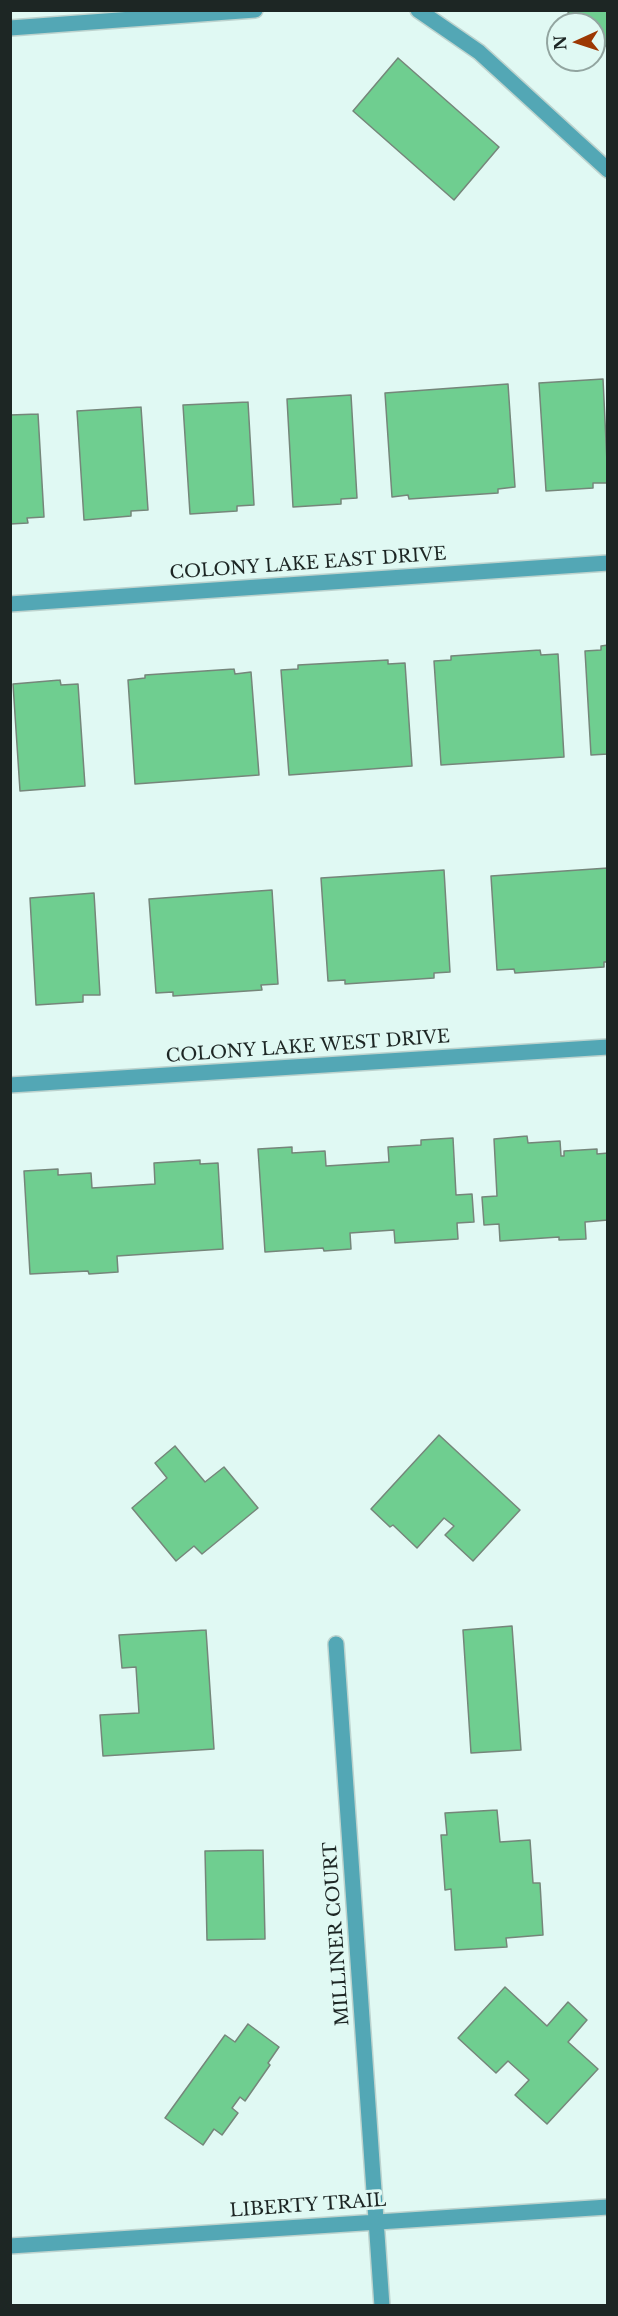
<!DOCTYPE html>
<html>
<head>
<meta charset="utf-8">
<style>
  body { margin:0 }
  #map { position:relative; width:618px; height:2316px; overflow:hidden; background:#e0f9f3; font-family:"Libre Baskerville",serif }
  canvas { display:block }
  .frame { position:absolute; inset:0; border:12px solid #1d2624; pointer-events:none }
  .north { position:absolute; left:546px; top:12px; width:60px; height:60px; box-sizing:border-box; background:#e0f9f3; border:2px solid #92a5a0; border-radius:50%; rotate:267deg; font-size:16px; font-weight:700; line-height:24px; text-align:center; color:#1d2624 }
  .north::after { content:''; display:block; margin:auto; width:21px; height:27px; background:#9c3803; clip-path:polygon(50% 0,100% 100%,50% 72%,0 100%) }
</style>
</head>
<body>
<div id="map">
<canvas width="618" height="2316"></canvas>
<div class="frame"></div>
<div class="north">N</div>
</div>
<script>
const ctx = document.querySelector('canvas').getContext('2d');
ctx.lineJoin = 'round';
function fillPath(path, color) {
  ctx.fillStyle = color;
  ctx.fill(path, 'evenodd');
}
function poly(rows) {
  const path = new Path2D();
  for (const r of rows) {
    path.moveTo(r[0], r[1]);
    for (let i = 2; i < r.length; i += 2) path.lineTo(r[i], r[i + 1]);
  }
  return path;
}
function stroke(path, color, width, dash) {
  ctx.strokeStyle = color;
  ctx.lineWidth = width;
  ctx.lineCap = dash ? 'butt' : 'round';
  ctx.setLineDash(dash || []);
  ctx.stroke(path);
}
function drawText(font, color, halo, rows, align = 'center') {
  ctx.font = font + ' "Libre Baskerville",serif';
  ctx.lineWidth = 6;
  ctx.setLineDash([]);
  ctx.textBaseline = 'middle';
  ctx.strokeStyle = halo;
  ctx.fillStyle = color;
  for (const [text, x, y, turn = 0] of rows) {
    ctx.save();
    ctx.translate(x, y);
    ctx.rotate((+turn || 0) * Math.PI / 180);
    ctx.textAlign = isNaN(turn) ? turn : align;
    if (halo) ctx.strokeText(text, 0, 0);
    ctx.fillText(text, 0, 0);
    ctx.restore();
  }
}
const building = poly([
  [570,10,608,10,608,48,594,36,594,24,580,24,568,13,570,10],
  [398,58,499,147,454,200,353,111,398,58],
  [603,379,608,483,593,483,593,488,546,491,539,383,603,379],
  [508,384,515,487,498,489,498,493,409,499,408,495,392,497,385,393,508,384],
  [351,395,357,498,341,499,341,504,293,507,287,399,351,395],
  [248,402,254,505,237,506,237,511,190,514,183,405,248,402],
  [141,407,148,510,131,511,131,516,84,520,77,411,141,407],
  [38,414,44,517,27,518,28,523,10,524,10,415,38,414],
  [608,645,608,754,591,755,585,651,601,650,601,646,608,645],
  [540,650,541,655,558,654,564,757,441,765,434,661,451,660,451,656,540,650],
  [388,660,388,664,405,663,412,766,289,775,281,670,298,669,298,665,388,660],
  [234,669,235,674,251,672,259,775,135,784,128,680,145,678,145,675,234,669],
  [60,680,61,685,78,684,85,786,20,791,13,684,60,680],
  [608,868,608,962,604,962,604,967,515,973,514,969,497,970,491,876,608,868],
  [444,870,450,972,434,973,434,978,345,984,345,980,328,981,321,878,444,870],
  [272,890,278,984,261,985,262,990,173,996,173,992,156,993,149,899,272,890],
  [94,893,100,995,83,995,83,1002,36,1005,30,898,94,893],
  [527,1136,528,1143,560,1141,561,1156,564,1156,564,1151,597,1149,597,1154,608,1153,608,1220,585,1222,586,1239,559,1240,559,1237,500,1241,499,1224,484,1225,482,1197,497,1196,494,1139,527,1136],
  [453,1138,456,1195,472,1194,474,1222,457,1223,458,1239,395,1243,394,1230,350,1233,351,1249,324,1251,323,1248,265,1252,258,1149,292,1147,292,1153,325,1151,326,1166,389,1162,388,1147,421,1145,421,1140,453,1138],
  [200,1160,200,1164,218,1163,223,1249,117,1256,118,1272,89,1274,88,1271,30,1274,24,1171,58,1169,58,1175,91,1173,92,1188,155,1184,154,1163,200,1160],
  [439,1435,520,1510,473,1561,445,1535,454,1526,444,1518,417,1548,393,1525,390,1527,371,1509,439,1435],
  [175,1446,205,1482,224,1467,258,1508,202,1554,194,1546,176,1561,132,1508,167,1478,155,1463,175,1446],
  [512,1626,521,1750,471,1753,463,1630,512,1626],
  [206,1630,214,1749,103,1756,100,1715,139,1713,136,1667,122,1668,119,1635,206,1630],
  [497,1810,500,1842,530,1840,533,1883,540,1883,543,1935,506,1938,507,1947,455,1950,451,1889,445,1890,441,1835,447,1835,445,1813,497,1810],
  [263,1850,265,1939,207,1940,205,1851,263,1850],
  [505,1987,547,2026,568,2002,587,2020,568,2042,598,2069,547,2124,515,2095,529,2080,508,2061,496,2073,458,2038,505,1987],
  [248,2024,279,2047,268,2063,270,2065,245,2101,240,2097,232,2108,238,2113,222,2135,214,2129,203,2145,165,2118,225,2035,235,2042,248,2024]
]);
const lane = poly([
  [418,10,479,52,608,170],
  [10,28,255,10]
]);
const street = poly([
  [10,604,608,563],
  [10,1085,608,1047],
  [336,1644,382,2306],
  [10,2246,608,2207]
]);
const streetNames = [
  ["COLONY LAKE EAST DRIVE",308,564,-4],
  ["COLONY LAKE WEST DRIVE",308,1047,-4],
  ["MILLINER COURT",337,1934,-94],
  ["LIBERTY TRAIL",308,2206,-4]
];
fillPath(building, '#6fce90');
stroke(building, '#75867a', 1.5);
stroke(lane, '#bdd3ce', 18);
stroke(street, '#bdd3ce', 18);
stroke(lane, '#53a7b5', 15);
stroke(street, '#53a7b5', 15);
drawText('18px', '#1d2624', '#e0f9f3', streetNames);
</script>
</body>
</html>
